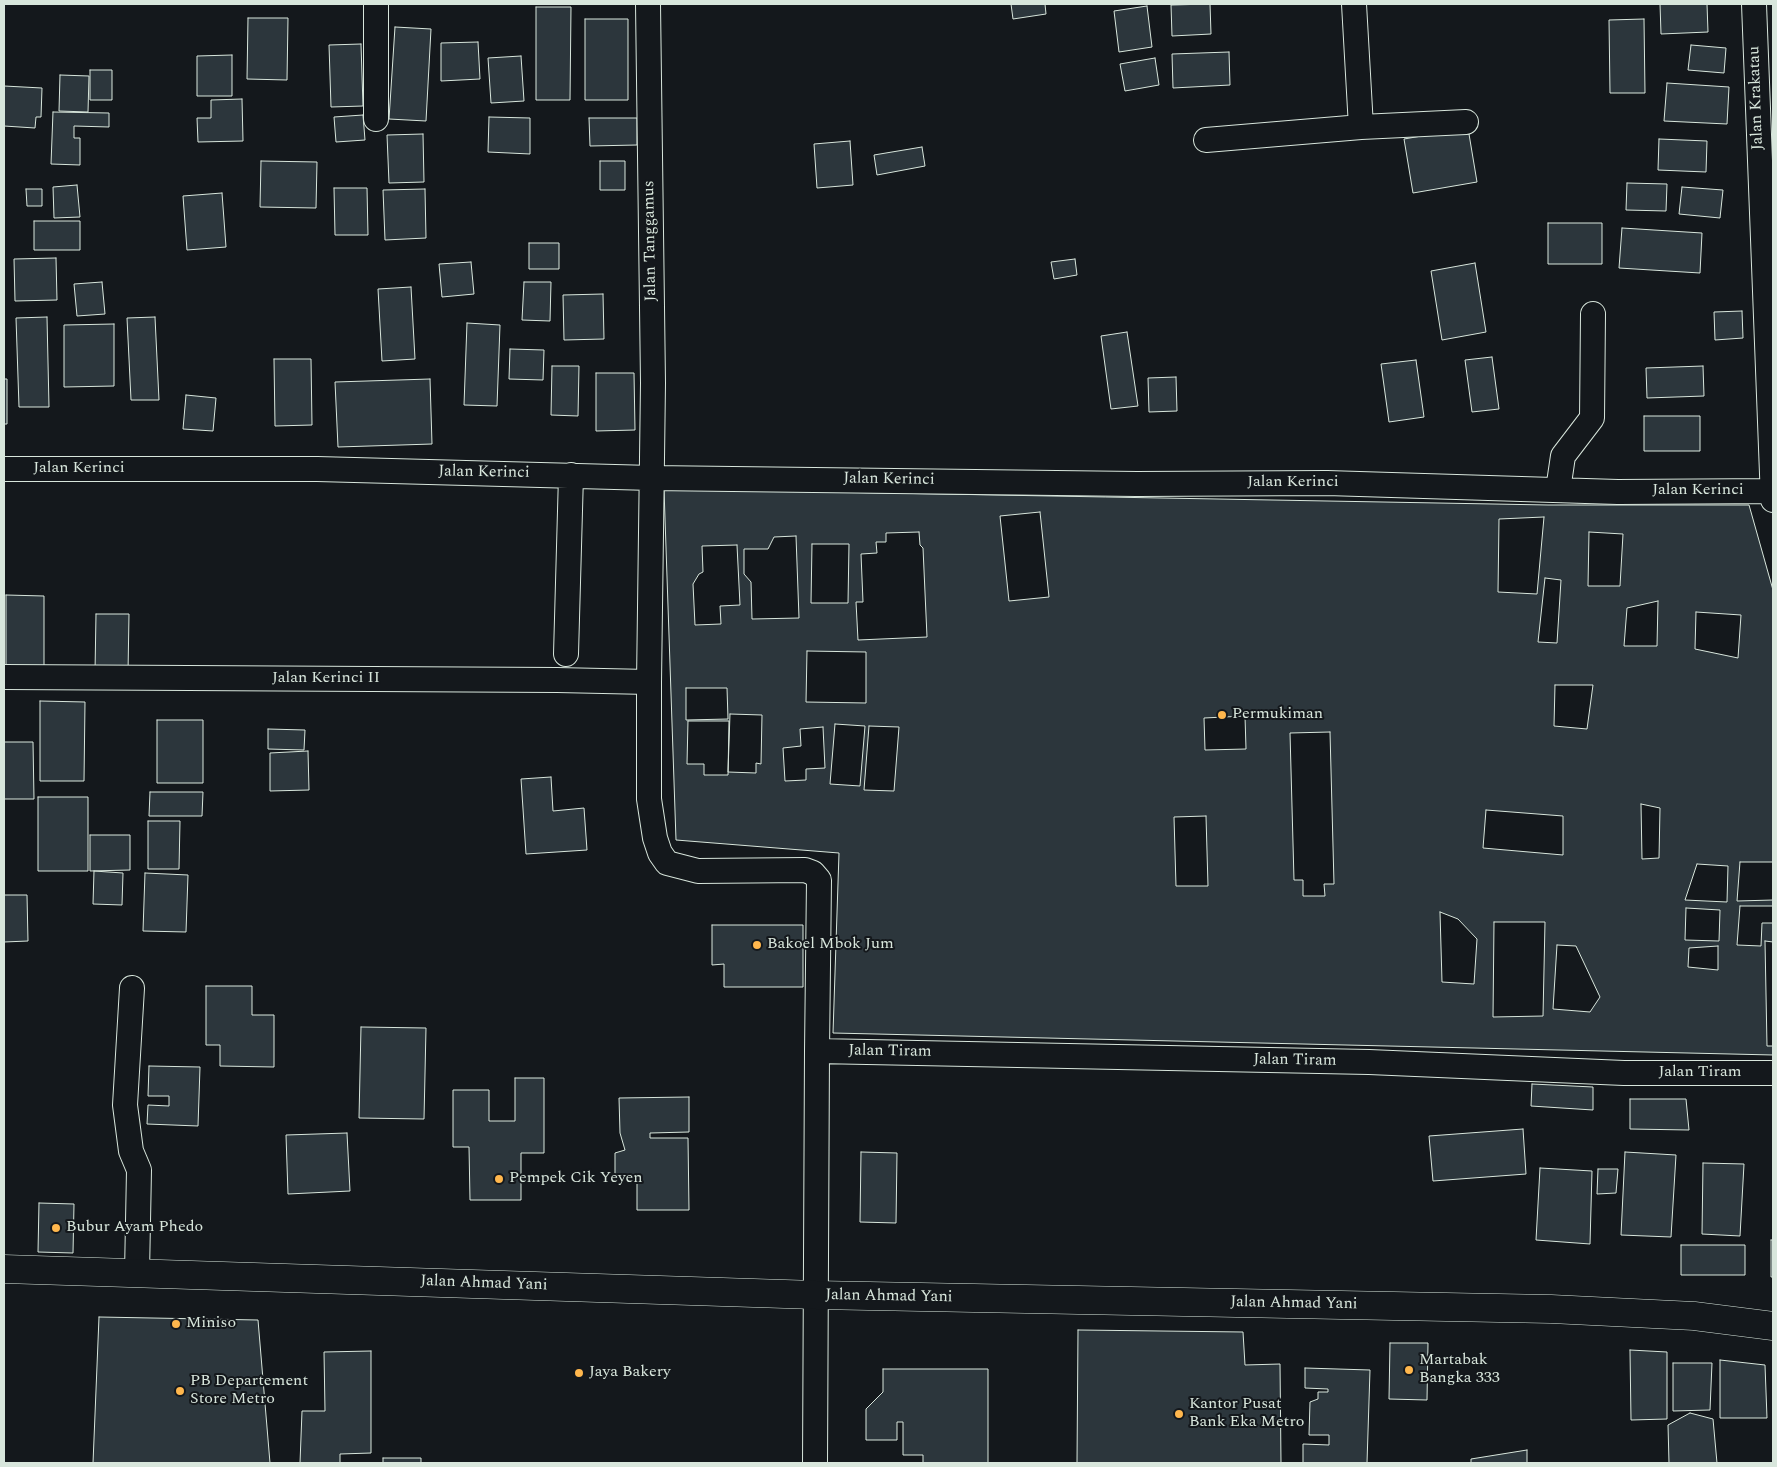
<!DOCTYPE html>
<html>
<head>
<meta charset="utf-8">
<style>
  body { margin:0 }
  #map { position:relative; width:1777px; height:1467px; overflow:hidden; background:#14181c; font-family:Spectral,serif }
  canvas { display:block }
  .frame { position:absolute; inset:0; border:5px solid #d8e6dc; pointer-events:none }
</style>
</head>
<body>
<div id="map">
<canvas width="1777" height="1467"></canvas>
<div class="frame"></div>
</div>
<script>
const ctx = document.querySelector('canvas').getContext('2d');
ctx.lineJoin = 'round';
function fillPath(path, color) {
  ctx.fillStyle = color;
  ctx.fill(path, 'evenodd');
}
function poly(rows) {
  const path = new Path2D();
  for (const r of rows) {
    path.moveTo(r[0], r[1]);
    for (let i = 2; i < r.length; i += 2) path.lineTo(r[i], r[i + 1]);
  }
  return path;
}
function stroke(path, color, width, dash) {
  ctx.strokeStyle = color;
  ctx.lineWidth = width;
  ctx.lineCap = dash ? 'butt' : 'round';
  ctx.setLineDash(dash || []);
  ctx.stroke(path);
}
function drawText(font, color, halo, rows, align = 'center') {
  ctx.font = font + ' Spectral,serif';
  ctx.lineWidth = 4;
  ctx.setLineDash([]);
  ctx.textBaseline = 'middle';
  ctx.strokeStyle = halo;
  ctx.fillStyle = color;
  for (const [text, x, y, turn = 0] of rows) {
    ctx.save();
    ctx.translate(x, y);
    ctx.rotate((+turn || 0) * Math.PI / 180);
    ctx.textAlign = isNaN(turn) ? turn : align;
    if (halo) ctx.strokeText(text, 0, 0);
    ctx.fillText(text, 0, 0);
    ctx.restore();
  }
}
const building = poly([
  [1011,4,1045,4,1046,14,1013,19,1011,4],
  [1210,4,1211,34,1172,36,1171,5,1210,4],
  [1660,4,1707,4,1708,32,1661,34,1660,4],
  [1147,6,1152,47,1119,52,1114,11,1147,6],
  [536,7,571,7,570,100,536,100,536,7],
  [248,18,288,18,287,80,247,79,248,18],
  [585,19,628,19,628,100,585,100,585,19],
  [1644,19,1645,93,1610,93,1609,20,1644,19],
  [395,27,431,29,426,121,389,119,395,27],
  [478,42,480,79,441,81,441,43,478,42],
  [361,44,363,106,331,107,329,45,361,44],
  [1691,45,1726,48,1724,73,1688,70,1691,45],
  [1229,52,1230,85,1173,88,1172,54,1229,52],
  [232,55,232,96,197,96,197,56,232,55],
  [521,56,524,101,491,103,488,58,521,56],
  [1155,58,1159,85,1125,91,1120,64,1155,58],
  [90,70,112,70,112,100,90,100,90,70],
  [60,75,89,76,88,112,59,111,60,75],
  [1667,83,1729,87,1727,124,1664,121,1667,83],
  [4,86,42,88,41,117,36,117,35,128,4,126,4,86],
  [242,99,243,141,198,142,197,118,211,118,211,100,242,99],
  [53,112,109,113,109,127,74,126,74,138,80,138,80,165,51,164,53,112],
  [363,115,365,140,336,142,334,117,363,115],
  [489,117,530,118,530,154,488,152,489,117],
  [589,118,637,118,637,145,590,146,589,118],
  [1468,128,1477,182,1413,193,1404,139,1468,128],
  [423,134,424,182,389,183,387,135,423,134],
  [1659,139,1707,141,1706,172,1658,170,1659,139],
  [850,141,853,185,817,188,814,144,850,141],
  [922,147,925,166,877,175,874,155,922,147],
  [261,161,317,162,316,208,260,207,261,161],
  [600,161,625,161,625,190,600,190,600,161],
  [1627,183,1667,184,1666,211,1626,210,1627,183],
  [77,185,80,217,54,218,53,187,77,185],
  [1682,187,1723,190,1720,218,1679,214,1682,187],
  [334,188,367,188,368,235,335,235,334,188],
  [26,189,42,189,42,206,27,206,26,189],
  [425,189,426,238,385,240,383,190,425,189],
  [222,193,226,247,187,250,183,196,222,193],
  [34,221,80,221,80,250,34,250,34,221],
  [1548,223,1602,223,1602,264,1548,264,1548,223],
  [1622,228,1702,233,1700,273,1619,268,1622,228],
  [529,243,559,243,559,269,529,269,529,243],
  [56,258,57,300,15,301,14,259,56,258],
  [1075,259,1077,275,1054,279,1051,262,1075,259],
  [471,262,474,294,442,297,439,264,471,262],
  [1475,263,1486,332,1442,340,1431,271,1475,263],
  [102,282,105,314,77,316,74,284,102,282],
  [524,282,551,282,550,321,522,320,524,282],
  [411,287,415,359,382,361,378,289,411,287],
  [603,294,604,339,564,340,563,295,603,294],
  [1742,311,1743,338,1715,340,1714,312,1742,311],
  [47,317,49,407,19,407,16,318,47,317],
  [155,317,159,400,131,400,127,318,155,317],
  [467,323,500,325,497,406,464,405,467,323],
  [114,324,114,386,64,387,64,325,114,324],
  [1127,332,1138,406,1111,409,1101,336,1127,332],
  [510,349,544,350,543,380,509,379,510,349],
  [1492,357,1499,409,1472,412,1465,360,1492,357],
  [274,359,311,359,312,425,275,426,274,359],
  [1416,360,1424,417,1389,422,1381,364,1416,360],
  [552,366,579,366,578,416,551,415,552,366],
  [1703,366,1704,396,1647,398,1646,368,1703,366],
  [596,373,634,373,635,430,596,431,596,373],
  [1176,377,1177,411,1149,412,1148,378,1176,377],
  [4,379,7,379,7,424,4,424,4,379],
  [430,379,432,444,338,447,335,382,430,379],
  [186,395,216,398,213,431,183,429,186,395],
  [1644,416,1700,416,1700,451,1644,451,1644,416],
  [664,489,1548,505,1749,505,1773,590,1773,1055,833,1033,839,853,676,840,664,489],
  [1040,512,1049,597,1009,601,1000,516,1040,512],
  [1544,517,1537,594,1498,592,1499,519,1544,517],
  [919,532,920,545,923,548,927,637,858,640,856,602,863,602,861,554,877,553,876,542,886,542,886,533,919,532],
  [1589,532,1623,534,1620,586,1588,586,1589,532],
  [796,536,799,618,752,619,751,582,744,574,744,549,768,549,774,537,796,536],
  [812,544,849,544,848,603,811,603,812,544],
  [737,545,740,605,720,606,721,624,695,625,693,584,699,574,703,572,702,546,737,545],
  [1545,578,1561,580,1557,643,1538,642,1545,578],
  [6,595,44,596,44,669,6,669,6,595],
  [1658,601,1657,646,1624,646,1627,608,1658,601],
  [1696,612,1741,615,1738,658,1695,649,1696,612],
  [96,614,129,614,128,673,95,672,96,614],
  [807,651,866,652,866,703,806,702,807,651],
  [1555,685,1593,685,1587,729,1554,726,1555,685],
  [686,688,727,688,728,719,686,720,686,688],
  [40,701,85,702,84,781,40,781,40,701],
  [730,714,762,715,761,764,756,763,756,773,728,772,730,714],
  [1245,716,1246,749,1205,750,1204,718,1245,716],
  [157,720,203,720,203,783,157,783,157,720],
  [688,721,729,721,728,775,704,775,704,764,687,764,688,721],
  [835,724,865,726,860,786,830,784,835,724],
  [869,726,899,727,894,791,864,790,869,726],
  [823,727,825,768,806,769,806,780,785,781,783,748,801,746,800,729,823,727],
  [268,729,305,730,304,750,268,749,268,729],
  [1330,732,1334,884,1324,884,1325,896,1303,896,1303,880,1294,880,1290,733,1330,732],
  [4,742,33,742,34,799,4,799,4,742],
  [308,751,309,790,270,791,270,753,308,751],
  [551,777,553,811,584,808,587,850,526,854,521,779,551,777],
  [150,792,203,792,202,816,149,816,150,792],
  [38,797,88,797,88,871,38,871,38,797],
  [1641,804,1660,808,1659,858,1642,859,1641,804],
  [1486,810,1563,816,1563,855,1483,848,1486,810],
  [1206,816,1208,886,1176,886,1174,817,1206,816],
  [148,821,180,821,179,869,148,869,148,821],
  [90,835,130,835,130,870,90,871,90,835],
  [1740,862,1773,862,1773,900,1737,901,1740,862],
  [1697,864,1728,866,1727,902,1685,900,1697,864],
  [94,871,123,873,122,905,93,904,94,871],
  [145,873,188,875,186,932,143,931,145,873],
  [4,895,27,895,28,941,4,942,4,895],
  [1740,906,1773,906,1773,923,1762,923,1761,946,1737,945,1740,906],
  [1686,908,1720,910,1719,941,1685,940,1686,908],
  [1440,912,1458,919,1477,939,1474,984,1442,982,1440,912],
  [1494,922,1545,922,1543,1016,1493,1017,1494,922],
  [712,925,803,925,803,987,724,987,724,964,712,965,712,925],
  [1765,941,1773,942,1773,1046,1767,1046,1765,941],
  [1557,945,1576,946,1600,997,1590,1012,1553,1009,1557,945],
  [1718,946,1718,970,1688,967,1689,948,1718,946],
  [206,986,252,986,252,1015,274,1015,274,1067,220,1066,220,1045,206,1045,206,986],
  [361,1027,426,1028,424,1119,359,1118,361,1027],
  [149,1066,200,1067,198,1126,147,1124,148,1105,169,1106,169,1096,148,1096,149,1066],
  [515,1078,544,1078,544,1153,521,1153,521,1200,470,1200,469,1147,453,1147,453,1090,489,1090,489,1121,515,1121,515,1078],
  [1532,1084,1593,1087,1593,1110,1531,1106,1532,1084],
  [689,1097,689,1132,650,1133,650,1138,688,1138,689,1210,637,1210,637,1179,615,1179,615,1153,625,1150,620,1133,619,1098,689,1097],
  [1630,1099,1686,1099,1689,1130,1630,1129,1630,1099],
  [1523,1129,1526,1174,1433,1181,1429,1136,1523,1129],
  [347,1133,350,1191,288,1194,286,1135,347,1133],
  [861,1152,897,1153,896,1223,860,1222,861,1152],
  [1625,1152,1676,1155,1671,1237,1621,1235,1625,1152],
  [1703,1163,1744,1164,1740,1236,1702,1234,1703,1163],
  [1540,1168,1592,1171,1590,1244,1536,1240,1540,1168],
  [1598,1169,1618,1169,1616,1193,1597,1194,1598,1169],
  [39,1203,74,1204,73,1253,38,1252,39,1203],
  [1771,1240,1773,1240,1773,1277,1771,1277,1771,1240],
  [1681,1245,1745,1245,1745,1275,1681,1275,1681,1245],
  [99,1317,258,1320,270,1463,93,1463,99,1317],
  [1078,1330,1243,1332,1245,1365,1280,1364,1281,1463,1077,1463,1078,1330],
  [1390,1343,1428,1343,1427,1400,1389,1399,1390,1343],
  [1630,1350,1667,1352,1667,1419,1631,1420,1630,1350],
  [371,1351,371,1453,340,1454,340,1463,300,1463,302,1411,325,1411,324,1352,371,1351],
  [1720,1360,1765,1365,1767,1418,1720,1418,1720,1360],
  [1673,1363,1712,1363,1710,1410,1673,1411,1673,1363],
  [1305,1368,1370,1370,1367,1463,1303,1463,1303,1444,1329,1445,1329,1435,1309,1435,1310,1402,1318,1399,1318,1392,1328,1392,1328,1389,1305,1388,1305,1368],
  [883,1369,988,1369,988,1463,923,1463,923,1455,903,1455,903,1422,897,1422,897,1440,866,1440,866,1409,883,1392,883,1369],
  [1690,1413,1713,1419,1717,1463,1669,1463,1668,1425,1690,1413],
  [1527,1450,1527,1463,1471,1463,1471,1459,1527,1450],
  [383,1458,421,1458,421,1463,383,1463,383,1458]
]);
const street = poly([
  [648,4,653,383,649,682,649,799,655,838,660,853,667,863,698,871,805,870,813,873,819,880,817,1051,815,1463],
  [1354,4,1361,127],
  [1754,4,1773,500],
  [376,119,376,4],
  [1206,140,1361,127,1466,122],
  [4,469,317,469,652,478,1137,484,1327,483,1618,492,1773,491],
  [1558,490,1563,456,1592,418,1593,314],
  [566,654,571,475],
  [4,677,557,680,649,682],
  [132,988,125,1105,131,1151,139,1170,137,1273],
  [817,1051,1369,1062,1624,1073,1773,1073]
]);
const primary = poly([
  [4,1269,816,1295,1551,1309,1694,1316,1773,1326]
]);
const markers = [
  [1222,715,5,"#ffb74d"],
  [757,945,5,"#ffb74d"],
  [499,1179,5,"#ffb74d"],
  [56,1228,5,"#ffb74d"],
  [176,1324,5,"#ffb74d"],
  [1409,1370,5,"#ffb74d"],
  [579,1373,5,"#ffb74d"],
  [180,1391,5,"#ffb74d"],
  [1179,1414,5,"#ffb74d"]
];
const streetNames = [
  ["Jalan Krakatau",1757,98,-92],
  ["Jalan Tanggamus",651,241,-91],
  ["Jalan Kerinci",79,469],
  ["Jalan Kerinci",484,473,1],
  ["Jalan Kerinci",889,480,1],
  ["Jalan Kerinci",1293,483],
  ["Jalan Kerinci",1698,491],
  ["Jalan Kerinci II",326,679],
  ["Jalan Tiram",890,1052,1],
  ["Jalan Tiram",1295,1061,1],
  ["Jalan Tiram",1700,1073],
  ["Jalan Ahmad Yani",484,1284,2],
  ["Jalan Ahmad Yani",889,1297,1],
  ["Jalan Ahmad Yani",1294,1304,1]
];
const poiNames = [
  ["Permukiman",1232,715],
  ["Bakoel Mbok Jum",767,945],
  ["Pempek Cik Yeyen",509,1179],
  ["Bubur Ayam Phedo",66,1228],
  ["Miniso",186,1324],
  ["Martabak",1419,1361],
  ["Bangka 333",1419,1379],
  ["Jaya Bakery",589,1373],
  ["PB Departement",190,1382],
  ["Store Metro",190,1400],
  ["Kantor Pusat",1189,1405],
  ["Bank Eka Metro",1189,1423]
];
fillPath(building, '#2c363c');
stroke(building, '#d8e6dc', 1);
stroke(street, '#d8e6dc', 26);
stroke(primary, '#d8e6dc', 29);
stroke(street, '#14181c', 24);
stroke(primary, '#14181c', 28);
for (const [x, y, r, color] of markers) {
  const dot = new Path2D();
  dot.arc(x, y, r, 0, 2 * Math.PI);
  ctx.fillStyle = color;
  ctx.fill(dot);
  stroke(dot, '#14181c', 2);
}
drawText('16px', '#d8e6dc', '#14181c', streetNames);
drawText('16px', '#d8e6dc', '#14181c', poiNames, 'left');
</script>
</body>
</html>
